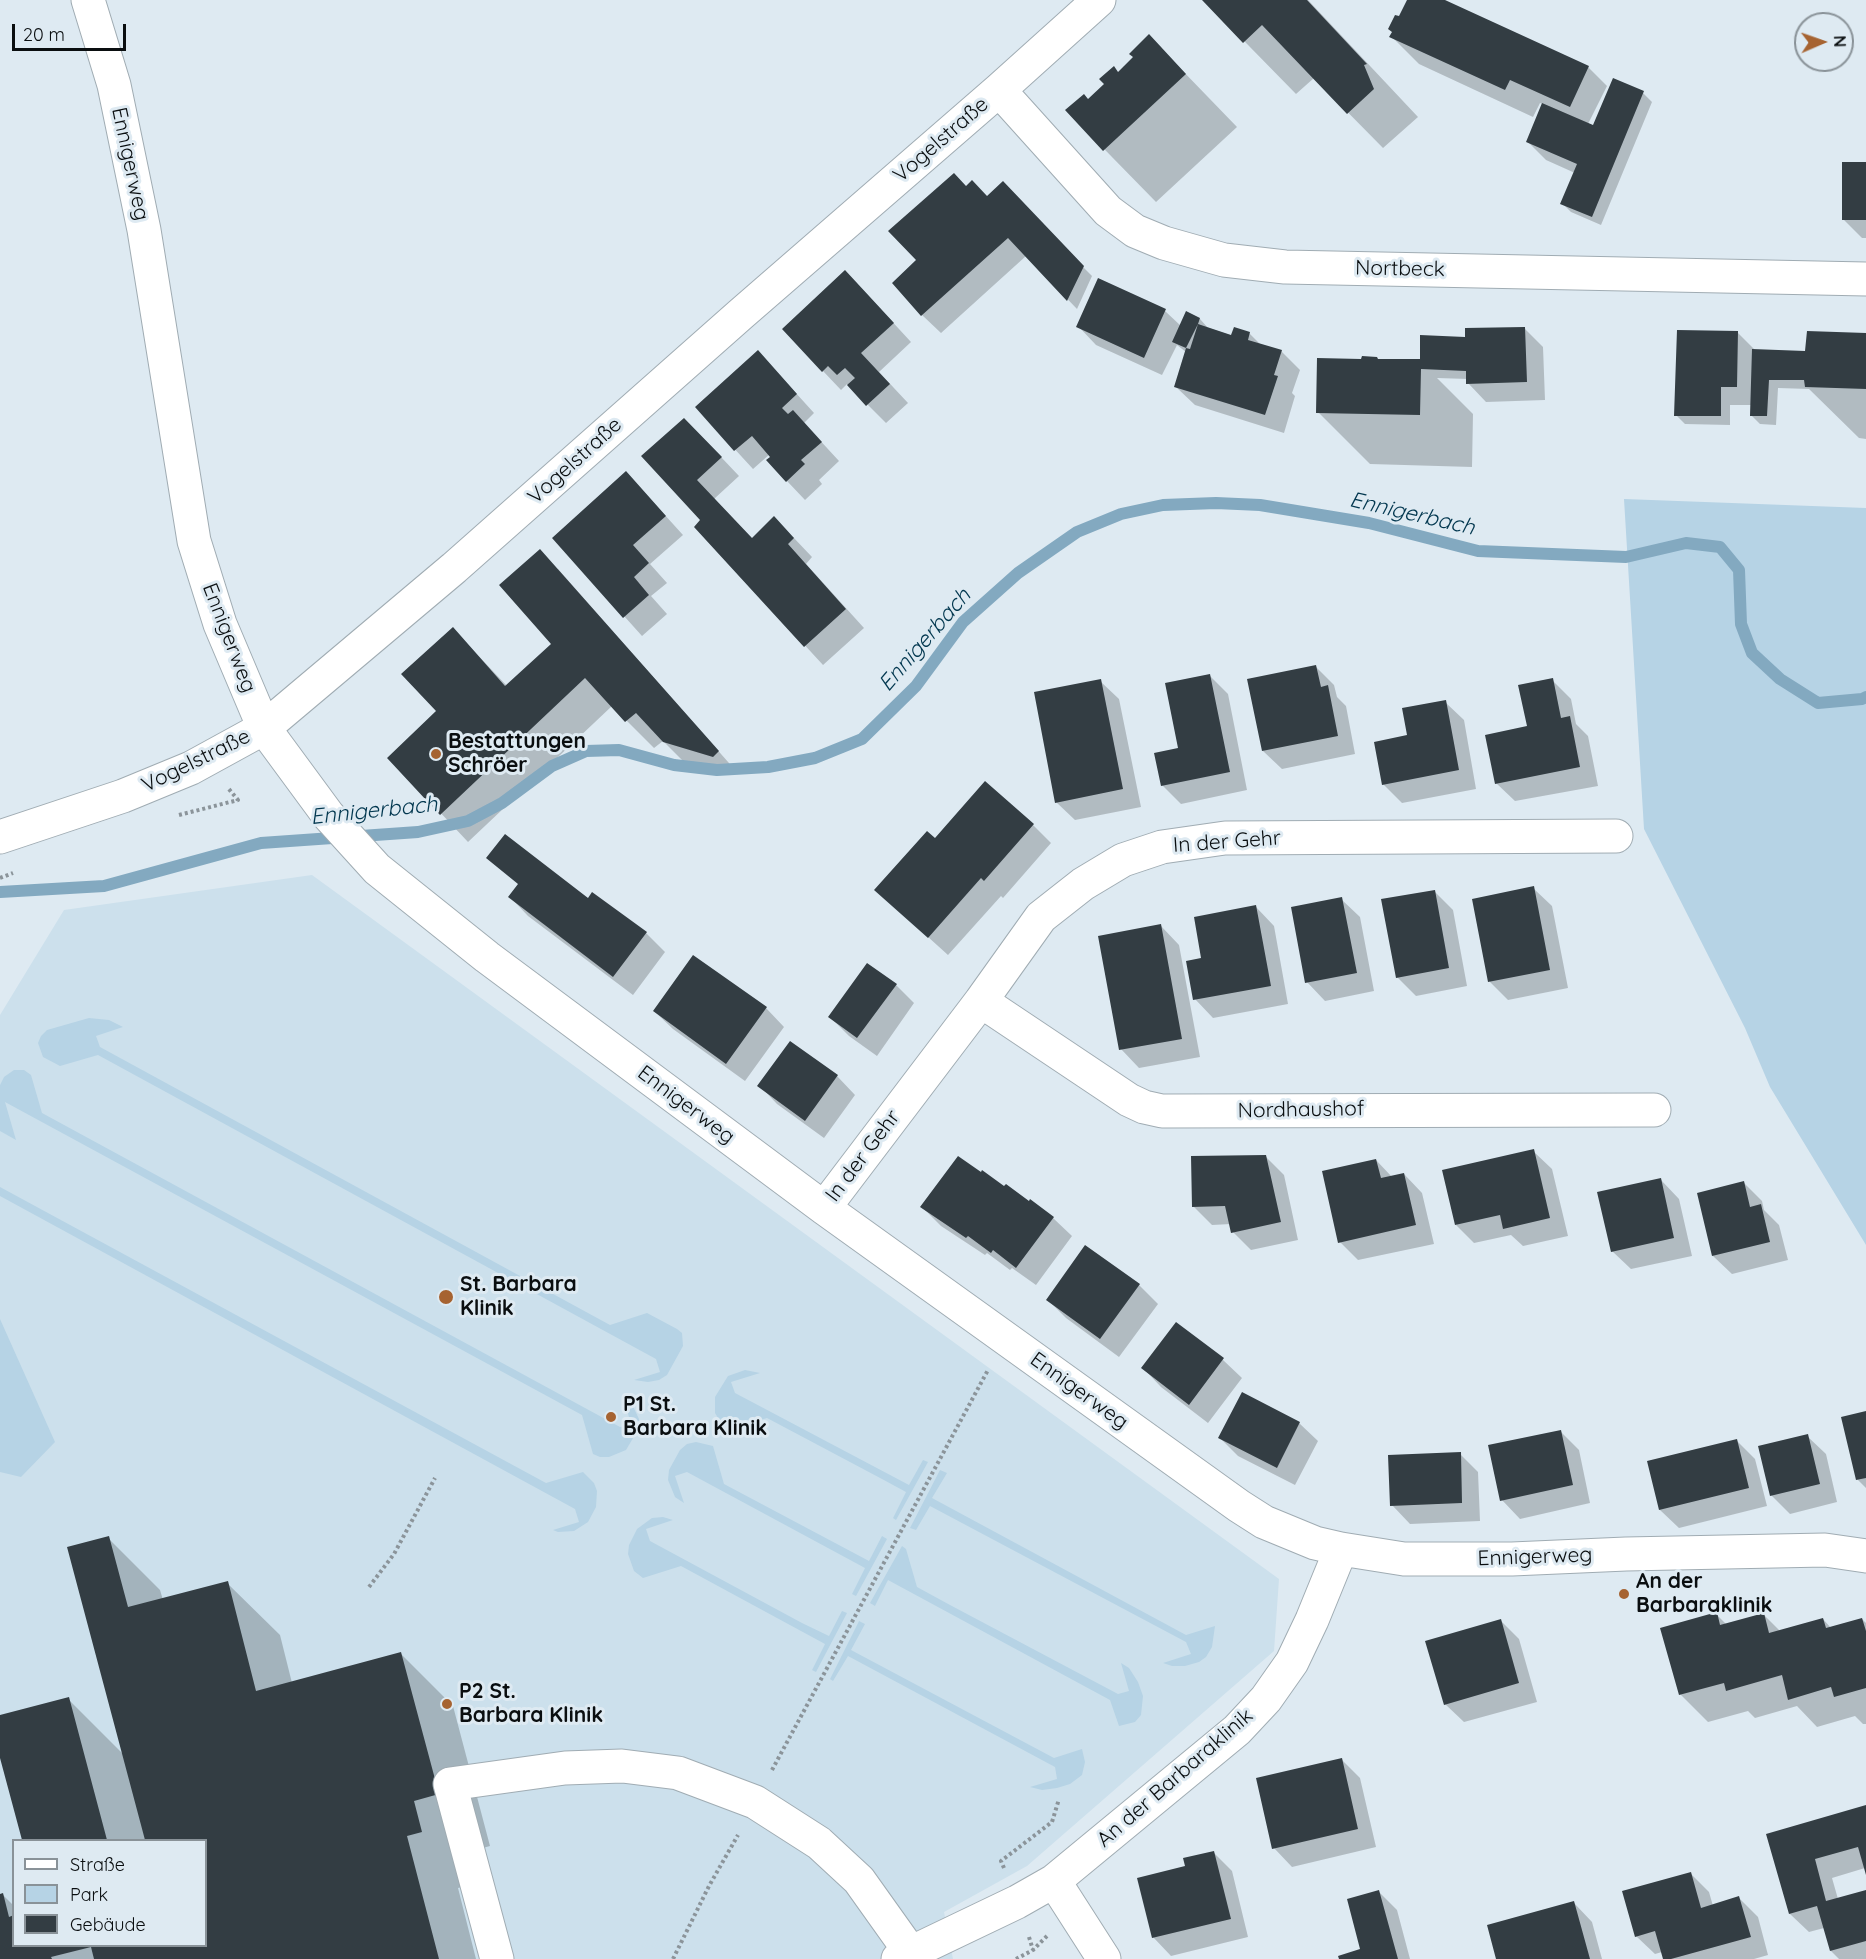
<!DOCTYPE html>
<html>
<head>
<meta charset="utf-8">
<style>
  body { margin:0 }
  #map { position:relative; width:1866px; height:1959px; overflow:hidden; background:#deeaf2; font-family:Quicksand,sans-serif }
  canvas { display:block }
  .legend { position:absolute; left:12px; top:1839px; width:195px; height:108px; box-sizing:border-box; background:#deeaf2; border:2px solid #899298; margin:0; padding:8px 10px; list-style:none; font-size:18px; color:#0a0e10 }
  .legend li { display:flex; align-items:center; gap:12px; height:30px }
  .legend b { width:30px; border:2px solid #899298 }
  .north { position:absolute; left:1794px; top:12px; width:60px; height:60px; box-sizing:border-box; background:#deeaf2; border:2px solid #899298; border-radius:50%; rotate:88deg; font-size:16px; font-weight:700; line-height:24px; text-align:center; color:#0a0e10 }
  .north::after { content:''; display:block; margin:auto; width:21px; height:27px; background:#a66331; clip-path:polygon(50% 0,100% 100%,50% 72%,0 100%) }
  .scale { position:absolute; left:12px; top:24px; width:114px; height:27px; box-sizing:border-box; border:3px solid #0a0e10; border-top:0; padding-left:8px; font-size:18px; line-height:21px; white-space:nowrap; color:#0a0e10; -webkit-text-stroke:4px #deeaf2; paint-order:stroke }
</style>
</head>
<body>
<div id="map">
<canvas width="1866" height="1959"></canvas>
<ul class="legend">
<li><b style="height:8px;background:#fff"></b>Straße</li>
<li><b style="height:16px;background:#b6d3e5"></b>Park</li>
<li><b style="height:16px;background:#333d43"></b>Gebäude</li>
</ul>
<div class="north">N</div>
<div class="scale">20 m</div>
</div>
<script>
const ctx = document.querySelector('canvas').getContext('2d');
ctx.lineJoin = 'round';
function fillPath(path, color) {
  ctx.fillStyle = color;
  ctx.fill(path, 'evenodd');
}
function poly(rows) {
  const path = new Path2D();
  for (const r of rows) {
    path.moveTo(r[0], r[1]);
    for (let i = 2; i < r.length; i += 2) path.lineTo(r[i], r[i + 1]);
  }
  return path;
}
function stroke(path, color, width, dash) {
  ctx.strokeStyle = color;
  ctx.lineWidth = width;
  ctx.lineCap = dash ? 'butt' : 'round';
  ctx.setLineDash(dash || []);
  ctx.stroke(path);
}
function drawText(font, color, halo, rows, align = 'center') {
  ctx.font = font + ' Quicksand,sans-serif';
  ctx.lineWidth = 6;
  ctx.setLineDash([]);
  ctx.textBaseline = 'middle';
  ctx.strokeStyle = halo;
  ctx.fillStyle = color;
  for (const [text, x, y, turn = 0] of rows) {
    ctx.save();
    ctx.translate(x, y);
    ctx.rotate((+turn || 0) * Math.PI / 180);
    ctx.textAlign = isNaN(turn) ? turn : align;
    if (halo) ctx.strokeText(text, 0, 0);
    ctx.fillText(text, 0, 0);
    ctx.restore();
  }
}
const built = poly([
  [312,875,1279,1579,1274,1651,1027,1866,944,1912,953,1959,0,1959,0,1015,64,910],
  [14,1840,206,1840,206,1946,14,1946]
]);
const green = poly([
  [1624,499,1866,508,1866,1245,1770,1087,1745,1028,1644,829],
  [89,1018,109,1020,123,1027,96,1036,100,1047,610,1325,647,1313,677,1329,682,1333,683,1346,667,1375,659,1380,648,1382,634,1380,660,1372,656,1359,98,1055,60,1066,43,1057,38,1043,41,1036,47,1030],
  [14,1070,24,1070,31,1075,42,1113,620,1427,631,1425,624,1398,631,1402,639,1419,639,1428,626,1450,609,1457,600,1457,593,1454,582,1415,5,1102,16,1140,0,1131,0,1085,4,1077],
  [0,1187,546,1483,583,1472,594,1483,597,1491,596,1507,588,1522,574,1531,558,1532,553,1530,579,1522,575,1509,0,1196],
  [0,1319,55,1442,21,1477,0,1472],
  [745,1370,760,1373,731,1382,735,1393,909,1485,923,1460,928,1462,896,1520,893,1518,906,1492,882,1479,767,1418,728,1430,723,1426,715,1413,715,1397,728,1376],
  [696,1442,713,1446,724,1484,869,1561,882,1536,887,1539,856,1596,852,1594,865,1568,687,1472,675,1476,684,1503,675,1497,668,1480,669,1470,680,1450,687,1444],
  [940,1470,947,1473,932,1498,1186,1635,1215,1626,1212,1647,1206,1657,1199,1662,1185,1666,1172,1666,1163,1663,1191,1654,1186,1642,930,1506,916,1530,910,1528],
  [663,1517,673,1520,646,1529,650,1541,802,1623,829,1636,842,1611,847,1613,816,1672,812,1670,825,1644,681,1566,643,1578,634,1571,628,1554,629,1545,637,1529,652,1518],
  [902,1546,906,1549,917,1587,950,1605,1118,1694,1129,1691,1121,1663,1129,1668,1138,1682,1143,1696,1141,1715,1135,1722,1119,1726,1110,1700,888,1580,875,1606,870,1603],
  [859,1621,865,1624,851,1650,1054,1758,1082,1749,1085,1762,1082,1775,1070,1784,1057,1788,1042,1790,1030,1787,1057,1779,1055,1767,848,1656,833,1681,830,1679]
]);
const shadow = poly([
  [1204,0,1308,0,1418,117,1383,148,1314,78,1296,94],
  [1408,0,1441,0,1588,67,1607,86,1588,124,1592,126,1643,93,1652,102,1601,225,1571,212,1562,203,1575,173,1546,160,1528,142,1543,104,1540,103,1533,117,1419,64,1391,36],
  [1149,36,1237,127,1156,202,1067,111,1089,100,1135,58],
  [1866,164,1866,238,1862,238,1843,219],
  [987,198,1055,239,1092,276,1077,309,1026,256,941,333,922,315,918,260],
  [863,290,911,342,879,372,908,403,886,423,847,384,841,390,823,371],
  [1165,311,1181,326,1200,319,1208,328,1232,336,1249,333,1262,346,1281,351,1300,370,1292,393,1295,396,1284,433,1195,405,1176,387,1186,352,1177,345,1162,375,1096,345,1078,326],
  [1525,329,1543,347,1545,400,1486,402,1468,383,1468,379,1437,378,1473,414,1472,467,1370,464,1318,412,1379,360,1423,362,1467,338],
  [1737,332,1755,350,1805,352,1866,335,1866,439,1859,438,1809,389,1778,388,1776,425,1760,424,1751,415,1752,405,1730,405,1730,425,1685,424,1676,415],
  [776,371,814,413,804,423,839,461,819,480,822,484,805,500,787,481,770,454,753,469,697,408],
  [703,438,739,476,714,499,752,540,793,537,812,557,806,564,864,628,823,665,696,527,703,520,643,456],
  [644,492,683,535,650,564,667,583,651,596,667,614,642,636,554,538],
  [558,569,736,771,732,775,683,761,663,741,654,748,612,706,468,842,389,758,438,712,453,629,507,686,553,643],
  [1316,667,1334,685,1337,697,1346,706,1355,754,1282,769,1263,751],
  [1209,675,1228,694,1247,790,1181,804,1162,785,1180,749],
  [1552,680,1571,699,1576,724,1588,736,1598,786,1515,801,1496,783,1529,728],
  [1100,681,1119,699,1141,807,1075,820,1056,802],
  [1445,702,1464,720,1476,789,1402,803,1383,784,1409,736],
  [1033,825,1051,843,1003,898,1001,896,948,955,876,890,935,840],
  [1533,888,1552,906,1568,988,1508,1000,1490,982,1473,900],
  [1434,891,1453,910,1467,986,1416,996,1397,977],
  [592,894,646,933,665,952,633,995,528,916,510,897,588,900],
  [1341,899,1360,917,1374,991,1325,1001,1307,982],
  [1256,907,1274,926,1288,1004,1213,1018,1195,999,1203,959],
  [1161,926,1179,945,1200,1057,1139,1068,1121,1049],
  [896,985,914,1003,877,1056,849,1036,830,1017],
  [766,1008,784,1027,745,1081,673,1029,654,1011],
  [837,1076,855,1095,824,1138,777,1104,759,1085],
  [1533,1151,1552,1169,1568,1236,1523,1246,1511,1235,1474,1243,1456,1225],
  [1265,1156,1284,1175,1298,1240,1251,1250,1233,1232,1231,1224,1212,1225,1193,1206],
  [1376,1160,1392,1177,1404,1174,1422,1193,1434,1244,1358,1260,1340,1242],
  [1661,1180,1679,1199,1692,1256,1631,1269,1612,1251],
  [1744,1183,1762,1201,1764,1210,1779,1225,1788,1260,1732,1274,1713,1256],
  [1031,1201,1053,1218,1072,1236,1036,1285,1012,1268,1010,1270,987,1253,985,1255,941,1226,922,1207,1029,1203],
  [1085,1247,1139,1285,1158,1304,1119,1357,1066,1318,1048,1300],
  [1176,1324,1223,1360,1242,1378,1208,1423,1161,1387,1143,1368],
  [1866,1413,1866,1488,1857,1479],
  [1299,1423,1318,1441,1295,1485,1238,1456,1220,1438],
  [1560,1431,1579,1450,1590,1503,1520,1519,1502,1500],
  [1807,1436,1826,1454,1837,1502,1790,1514,1771,1495],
  [1737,1441,1755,1459,1767,1506,1679,1528,1660,1510,1649,1463],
  [1460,1454,1478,1472,1480,1521,1410,1524,1392,1505],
  [108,1538,160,1590,163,1600,227,1583,280,1635,292,1683,401,1654,453,1706,490,1846,465,1853,473,1884,458,1888,476,1959,0,1959,0,1896,3,1895,14,1906,14,1946,206,1946,206,1840,23,1840,0,1753,0,1717,68,1699,123,1754],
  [1716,1614,1727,1625,1764,1615,1780,1631,1823,1619,1831,1628,1862,1619,1866,1623,1866,1724,1863,1724,1855,1716,1817,1727,1797,1706,1755,1718,1748,1711,1708,1722,1680,1694],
  [1501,1621,1519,1639,1537,1702,1464,1722,1445,1704],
  [1341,1759,1360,1778,1376,1847,1292,1867,1274,1848],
  [1866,1807,1866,1872,1865,1868,1832,1878,1838,1899,1866,1892,1866,1959,1839,1959,1831,1951,1824,1928,1809,1932,1790,1914,1767,1835],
  [1213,1852,1232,1871,1248,1937,1171,1956,1153,1937,1187,1868],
  [1690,1873,1709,1892,1713,1906,1739,1898,1758,1917,1768,1955,1754,1959,1664,1959,1662,1952,1655,1954,1636,1936],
  [1379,1892,1397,1910,1410,1959,1340,1959,1362,1950],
  [1574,1903,1592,1922,1602,1959,1498,1959]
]);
const stream = poly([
  [0,892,104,886,261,843,418,832,468,821,502,803,552,766,586,751,619,750,674,765,717,770,768,767,815,758,862,739,916,686,963,622,1018,573,1077,532,1121,514,1163,505,1216,503,1260,505,1369,523,1478,551,1626,557,1686,543,1720,547,1739,570,1741,624,1752,653,1780,679,1818,703,1862,699,1866,697]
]);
const building = poly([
  [1202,0,1307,0,1367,64,1364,65,1374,89,1347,114,1262,25,1243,43],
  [1407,0,1445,0,1589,66,1570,107,1510,80,1505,90,1389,37,1392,32,1388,29,1395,15,1399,16],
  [1149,34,1186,74,1103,151,1065,110,1084,94,1088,99,1104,84,1099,79,1114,66,1118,72,1133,57,1129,54],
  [1613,78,1644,91,1592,217,1560,204,1577,164,1526,142,1542,103,1593,125],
  [1842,162,1866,162,1866,220,1842,220],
  [954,173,966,186,972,180,987,196,1003,181,1084,266,1067,301,1008,238,921,316,892,283,916,260,888,231],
  [845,270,894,323,861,353,890,384,866,406,847,385,855,378,845,368,837,375,828,366,822,372,782,329],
  [1098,278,1166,309,1144,358,1076,327],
  [1186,311,1200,318,1198,324,1231,335,1234,327,1250,332,1248,340,1282,350,1274,375,1278,376,1265,415,1174,387,1186,348,1172,342],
  [1198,324,1190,349,1186,348],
  [1525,327,1527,382,1466,384,1466,371,1421,369,1420,415,1316,413,1317,358,1361,359,1362,356,1377,357,1378,359,1420,359,1420,335,1465,337,1465,328],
  [1677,330,1738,331,1737,387,1721,387,1721,416,1674,416],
  [1807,331,1866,333,1866,389,1805,387,1804,380,1769,380,1767,416,1750,416,1752,349,1805,351],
  [758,350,797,394,782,408,788,414,793,410,822,442,801,460,805,464,786,482,766,460,770,457,752,436,734,451,695,407],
  [684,418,722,457,697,480,752,538,774,516,794,538,788,544,846,609,804,647,694,527,700,520,641,456],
  [626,471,666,516,633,545,649,563,634,577,649,595,623,618,552,538],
  [540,549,719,751,713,757,663,742,636,713,625,722,585,678,440,815,387,758,436,711,401,674,453,627,505,686,551,644,499,585],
  [1316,665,1321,687,1328,685,1338,736,1262,751,1247,679],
  [1210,674,1230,772,1161,786,1154,753,1178,748,1165,683],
  [1553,678,1561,718,1570,716,1580,767,1495,784,1485,735,1527,726,1518,685],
  [1101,679,1123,789,1055,803,1034,692],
  [1446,700,1459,770,1382,785,1374,742,1407,735,1402,708],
  [985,781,1034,824,984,881,981,878,928,938,874,890,927,831,935,838],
  [505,834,588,898,592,892,647,932,613,977,508,897,518,884,486,858],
  [1534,886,1550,970,1488,982,1472,899],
  [1435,890,1449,968,1396,978,1381,899],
  [1342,897,1357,973,1305,983,1291,907],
  [1256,905,1271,986,1193,1000,1186,961,1201,958,1194,917],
  [1161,924,1182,1039,1119,1050,1098,936],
  [693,955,767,1007,726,1064,653,1011],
  [867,963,897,984,857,1038,828,1017],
  [790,1041,838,1075,805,1121,757,1086],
  [1534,1149,1550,1218,1503,1229,1500,1215,1455,1225,1442,1170],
  [1266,1155,1281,1222,1231,1233,1225,1206,1192,1207,1191,1156],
  [958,1156,981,1172,982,1170,1004,1186,1006,1184,1029,1201,1030,1199,1054,1217,1016,1268,993,1250,991,1253,968,1236,966,1238,920,1207],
  [1376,1159,1381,1178,1404,1173,1416,1225,1338,1243,1322,1171],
  [1661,1178,1674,1238,1611,1252,1597,1192],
  [1744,1181,1750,1207,1761,1204,1770,1242,1712,1256,1697,1193],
  [1085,1245,1140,1284,1100,1339,1046,1300],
  [1176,1322,1224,1358,1189,1405,1141,1368],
  [1242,1392,1300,1422,1277,1468,1218,1438],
  [1866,1411,1866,1478,1856,1480,1841,1417],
  [1561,1430,1573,1485,1500,1501,1488,1445],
  [1808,1434,1820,1484,1770,1496,1758,1446],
  [1737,1439,1749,1488,1659,1510,1647,1461],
  [1461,1452,1462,1503,1390,1506,1388,1455],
  [109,1536,128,1607,228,1581,256,1691,401,1652,439,1794,414,1801,422,1832,407,1836,439,1959,94,1959,91,1947,51,1957,52,1959,0,1959,0,1894,3,1893,9,1917,14,1915,14,1946,206,1946,206,1840,145,1840,67,1547],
  [1717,1612,1720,1625,1764,1613,1769,1633,1823,1618,1826,1628,1862,1618,1866,1631,1866,1688,1834,1697,1831,1687,1788,1700,1782,1675,1726,1691,1724,1683,1679,1695,1660,1628],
  [1501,1619,1519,1683,1444,1705,1425,1641],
  [69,1697,107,1840,22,1840,0,1758,0,1715],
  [1342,1758,1358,1829,1272,1849,1256,1778],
  [1866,1805,1866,1875,1858,1847,1815,1859,1826,1901,1866,1890,1866,1941,1830,1951,1817,1906,1789,1914,1766,1834],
  [1214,1851,1231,1919,1152,1938,1137,1878,1185,1866,1183,1858],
  [1691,1872,1701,1908,1739,1896,1751,1937,1671,1959,1663,1959,1655,1931,1635,1937,1622,1891],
  [1379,1890,1398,1959,1339,1959,1338,1956,1360,1949,1347,1899],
  [1574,1901,1590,1959,1496,1959,1487,1925]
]);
const path = poly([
  [179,815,238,800,228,788],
  [0,878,13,873],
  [369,1587,394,1554,435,1478],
  [772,1770,988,1370],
  [1004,1868,1001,1861,1052,1822,1059,1799],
  [1029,1937,1033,1950],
  [673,1959,709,1886,738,1835],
  [1016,1959,1033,1950,1047,1936]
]);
const minor = poly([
  [88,0,114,85,144,230,194,541,220,624,264,728,328,815,377,869,487,957,824,1208,1239,1506,1264,1522,1315,1543,1341,1549,1404,1559,1512,1559,1626,1554,1825,1550,1866,1556],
  [999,90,1108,211,1135,231,1164,243,1224,260,1285,267,1866,279],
  [0,837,123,796,191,768,264,728,454,568,741,314,999,90,1099,0],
  [981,1001,1129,1100,1144,1107,1162,1111,1654,1110],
  [824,1208,981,1001,1041,917,1083,884,1123,860,1162,847,1225,838,1616,836],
  [1054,1881,1104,1959],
  [497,1959,450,1784,565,1768,622,1766,678,1773,755,1802,819,1843,859,1880,911,1953],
  [898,1959,1017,1902,1054,1881,1237,1730,1266,1699,1292,1662,1312,1620,1341,1549]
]);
const markers = [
  [436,754,6,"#a66331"],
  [446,1297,8,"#a66331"],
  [611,1417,6,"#a66331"],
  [1624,1594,6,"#a66331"],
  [447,1704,6,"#a66331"]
];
const streetNames = [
  ["Vogelstraße",941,140,-41],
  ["Ennigerweg",130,164,78],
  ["Nortbeck",1400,269,1],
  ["Vogelstraße",575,461,-42],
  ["Ennigerweg",229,638,69],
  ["Vogelstraße",196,761,-26],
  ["In der Gehr",1227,842,-4],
  ["Ennigerweg",686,1105,37],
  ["Nordhaushof",1301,1110,-1],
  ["In der Gehr",863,1156,-53],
  ["Ennigerweg",1079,1391,36],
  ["Ennigerweg",1535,1557,-2],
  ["An der Barbaraklinik",1175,1778,-41]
];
const poiNames = [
  ["Bestattungen",448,742],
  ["Schröer",448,766],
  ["St. Barbara",460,1285],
  ["Klinik",460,1309],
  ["P1 St.",623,1405],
  ["Barbara Klinik",623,1429],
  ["An der",1636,1582],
  ["Barbaraklinik",1636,1606],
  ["P2 St.",459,1692],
  ["Barbara Klinik",459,1716]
];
const waterNames = [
  ["Ennigerbach",1412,514,13],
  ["Ennigerbach",925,640,-49],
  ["Ennigerbach",374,811,-6]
];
fillPath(built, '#cce0ec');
fillPath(green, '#b6d3e5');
fillPath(shadow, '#0003');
stroke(stream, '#83a9c0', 12);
fillPath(building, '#333d43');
stroke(minor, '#a0acb3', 35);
stroke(path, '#8b949a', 4, [3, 3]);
stroke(minor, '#fff', 33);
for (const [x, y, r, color] of markers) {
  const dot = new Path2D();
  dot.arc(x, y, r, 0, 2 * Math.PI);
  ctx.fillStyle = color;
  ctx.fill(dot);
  stroke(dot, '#deeaf2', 2);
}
drawText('21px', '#0a0e10', '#deeaf2', streetNames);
drawText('bold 21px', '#0a0e10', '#deeaf2', poiNames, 'left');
drawText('italic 22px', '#02374f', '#deeaf2', waterNames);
</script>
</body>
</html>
